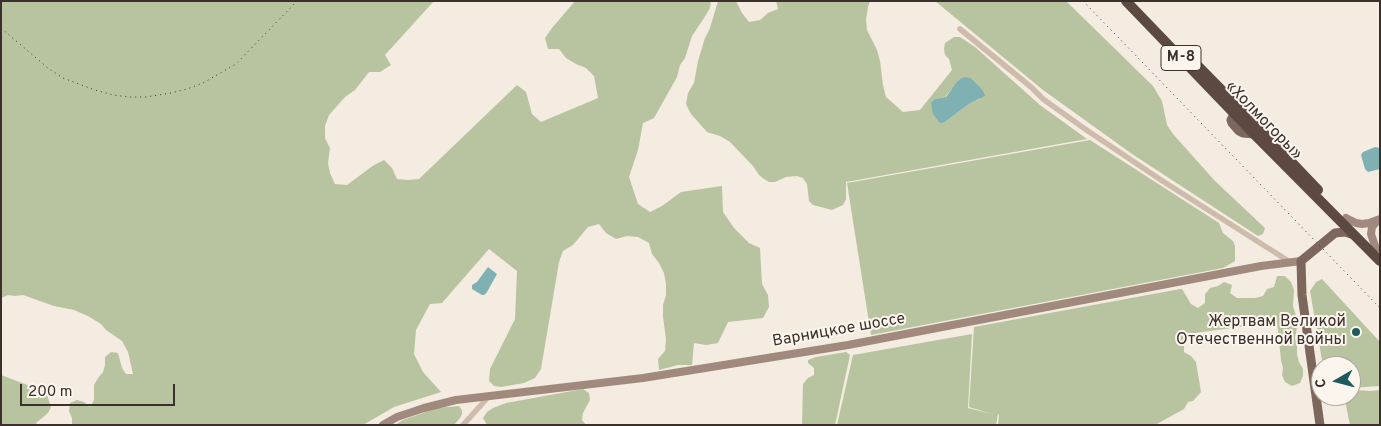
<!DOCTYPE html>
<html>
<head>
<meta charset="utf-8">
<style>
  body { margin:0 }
  #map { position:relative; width:1381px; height:426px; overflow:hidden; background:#f4ebe1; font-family:Overpass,sans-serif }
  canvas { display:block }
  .frame { position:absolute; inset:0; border:2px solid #3b302b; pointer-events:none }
  .north { position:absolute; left:1311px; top:356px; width:50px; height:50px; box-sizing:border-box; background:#fbf5ee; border:1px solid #aea6a0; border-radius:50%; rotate:262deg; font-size:14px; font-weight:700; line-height:20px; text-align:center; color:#3b302b }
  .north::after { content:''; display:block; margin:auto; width:18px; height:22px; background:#1f5a5e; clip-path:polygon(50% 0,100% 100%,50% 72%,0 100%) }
  .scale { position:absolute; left:20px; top:384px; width:155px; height:22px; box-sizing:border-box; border:2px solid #3b302b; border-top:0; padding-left:6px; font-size:15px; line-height:18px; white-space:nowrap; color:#3b302b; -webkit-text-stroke:4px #fbf5ee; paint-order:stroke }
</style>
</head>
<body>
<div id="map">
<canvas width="1381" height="426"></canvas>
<div class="frame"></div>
<div class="north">С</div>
<div class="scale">200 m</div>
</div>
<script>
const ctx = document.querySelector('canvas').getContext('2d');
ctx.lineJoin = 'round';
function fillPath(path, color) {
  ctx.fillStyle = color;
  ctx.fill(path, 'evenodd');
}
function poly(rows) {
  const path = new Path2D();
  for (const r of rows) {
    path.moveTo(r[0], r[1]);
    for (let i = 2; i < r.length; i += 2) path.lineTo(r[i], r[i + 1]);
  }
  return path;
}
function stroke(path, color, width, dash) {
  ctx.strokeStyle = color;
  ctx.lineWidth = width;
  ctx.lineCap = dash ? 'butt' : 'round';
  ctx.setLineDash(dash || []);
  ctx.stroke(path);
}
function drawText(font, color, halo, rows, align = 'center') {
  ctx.font = font + ' Overpass,sans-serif';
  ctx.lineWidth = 4;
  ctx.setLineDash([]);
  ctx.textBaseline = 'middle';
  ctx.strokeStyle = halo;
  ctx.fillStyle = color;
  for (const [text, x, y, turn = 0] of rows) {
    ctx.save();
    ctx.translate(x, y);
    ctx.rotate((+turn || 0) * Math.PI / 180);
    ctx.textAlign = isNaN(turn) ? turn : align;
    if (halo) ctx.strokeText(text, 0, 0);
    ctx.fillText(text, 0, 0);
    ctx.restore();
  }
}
const green = poly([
  [1,1,434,1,385,55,391,65,380,72,369,72,355,90,345,97,329,115,325,126,325,138,330,148,328,163,330,173,335,184,347,185,374,165,384,160,392,168,397,179,408,180,419,179,517,85,526,92,532,114,541,122,598,98,594,76,586,68,576,64,566,58,559,49,548,49,545,38,552,28,575,1,711,1,710,8,704,18,692,36,685,58,680,65,677,77,654,118,643,123,638,150,629,177,638,204,650,212,662,206,681,192,722,186,723,212,734,228,749,243,760,248,762,284,768,295,769,307,763,318,728,322,718,343,706,345,694,343,692,365,678,365,659,370,658,359,665,351,666,339,663,317,663,305,666,295,666,284,664,273,659,263,652,254,649,243,638,237,627,236,616,239,606,233,599,224,588,227,573,245,563,251,559,262,541,369,535,378,524,383,501,387,494,386,489,381,490,369,515,319,517,271,489,249,442,303,430,304,416,330,414,354,423,372,441,392,394,407,363,425,72,425,72,418,69,411,70,403,77,400,84,402,90,407,94,400,94,385,98,378,103,372,105,365,105,357,111,352,118,353,122,368,126,374,133,374,128,352,122,341,106,330,101,324,88,316,74,310,54,306,23,295,15,296,8,295,1,298],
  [718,1,736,1,742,13,749,22,760,20,768,13,778,9,776,1,870,1,868,7,866,19,867,30,877,50,880,61,883,85,886,97,903,112,920,110,952,70,949,59,945,55,944,49,945,43,954,37,960,37,975,47,1040,105,1087,139,846,182,846,199,843,205,832,210,813,205,809,201,807,184,803,178,797,176,786,177,775,182,769,182,764,179,759,175,753,166,730,142,720,136,707,132,691,114,686,104,688,93,694,83,698,61,705,38,710,28],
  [971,78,979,86,980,99,969,104,945,122,935,99,945,97,960,79],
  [935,1,1066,1,1153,86,1162,101,1167,125,1173,134,1215,181,1265,228,1263,234,1258,236,1132,154,1043,90],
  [1090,140,1219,223,1223,233,1233,241,1235,246,1235,261,1223,268,871,335,847,183],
  [1277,276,1285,276,1291,282,1294,290,1293,306,1298,322,1295,338,1297,346,1297,354,1299,362,1303,369,1303,376,1300,383,1292,386,1285,382,1282,375,1283,368,1281,360,1277,322,1187,334,1184,342,1184,352,1191,356,1196,362,1201,392,1193,401,1188,402,1184,409,1155,425,998,425,999,415,998,414,996,425,837,425,853,355,972,334,968,408,992,414,969,407,974,327,1180,289,1182,289,1191,304,1198,308,1205,303,1205,294,1210,288,1218,286,1224,282,1232,285,1230,293,1237,298,1255,298,1263,296,1267,289,1274,287],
  [1322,279,1380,342,1380,386,1351,388,1351,366,1323,366,1310,291,1316,282],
  [846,352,850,355,835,425,802,425,803,384,808,378,814,375,814,368,808,363,808,360,816,357],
  [1,375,46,392,51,407,48,413,36,423,37,425,2,425,1,424],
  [583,389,589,393,590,400,583,413,582,420,586,425,487,425,483,418,487,412,493,408,506,403],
  [1354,390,1370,391,1380,390,1380,425,1350,425,1345,401,1349,396,1351,396,1351,394],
  [459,406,462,410,462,414,460,418,454,425,395,425,403,420,437,408]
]);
const water = poly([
  [965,77,971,78,979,86,983,91,985,96,969,104,945,122,940,123,933,114,931,103,935,99,946,97,956,83,960,79],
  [1375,147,1380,148,1380,169,1368,172,1365,169,1361,155,1363,152],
  [488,267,497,274,487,292,484,295,482,295,472,289,472,285,477,282]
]);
const street = poly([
  [960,29,1031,87,1043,99,1085,129,1161,180,1290,262],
  [463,425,490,395]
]);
const secondary = poly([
  [1346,218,1356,223,1362,224,1369,223,1380,219],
  [1376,249,1371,234,1372,227,1378,220],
  [383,425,397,417,424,408,456,400,643,378,848,345,1261,266,1301,261]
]);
const primary = poly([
  [1241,112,1232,118,1231,120,1232,123,1239,131,1243,133,1254,134],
  [1320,425,1302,295,1301,261,1335,233,1345,232,1354,235]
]);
const highway = poly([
  [1126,1,1254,134,1380,261],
  [1196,64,1257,126,1318,190]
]);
const rail = poly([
  [1083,1,1380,308],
  [1,28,49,69,63,78,95,90,113,95,129,97,146,97,171,93,187,89,203,83,236,64,297,1]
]);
const markers = [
  [1356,332,5,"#1f5a5e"]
];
const shields = [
  [1181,58,40]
];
const shieldNames = [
  ["М-8",1181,58]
];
const streetNames = [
  ["«Холмогоры»",1263,121,46],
  ["Варницкое шоссе",839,331,-10]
];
const poiNames = [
  ["Жертвам Великой",1346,323],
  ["Отечественной войны",1346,341]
];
fillPath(green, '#b8c4a0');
fillPath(water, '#7fb0b2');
stroke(street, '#cdbbac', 5.5);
stroke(secondary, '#a18a7d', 8);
stroke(primary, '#7d675c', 9);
stroke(highway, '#5c4a42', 10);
stroke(rail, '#3b302b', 1, [1, 4]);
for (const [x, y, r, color] of markers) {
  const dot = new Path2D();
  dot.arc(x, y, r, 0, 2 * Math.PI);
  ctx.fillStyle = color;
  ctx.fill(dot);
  stroke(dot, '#fbf5ee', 2);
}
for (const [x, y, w] of shields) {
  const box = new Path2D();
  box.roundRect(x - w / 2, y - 12.5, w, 25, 4);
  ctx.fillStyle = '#fbf5ee';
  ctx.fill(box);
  stroke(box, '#3b302b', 1);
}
drawText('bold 15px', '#3b302b', null, shieldNames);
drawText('16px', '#3b302b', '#fbf5ee', streetNames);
drawText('16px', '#3b302b', '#fbf5ee', poiNames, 'right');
</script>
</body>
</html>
